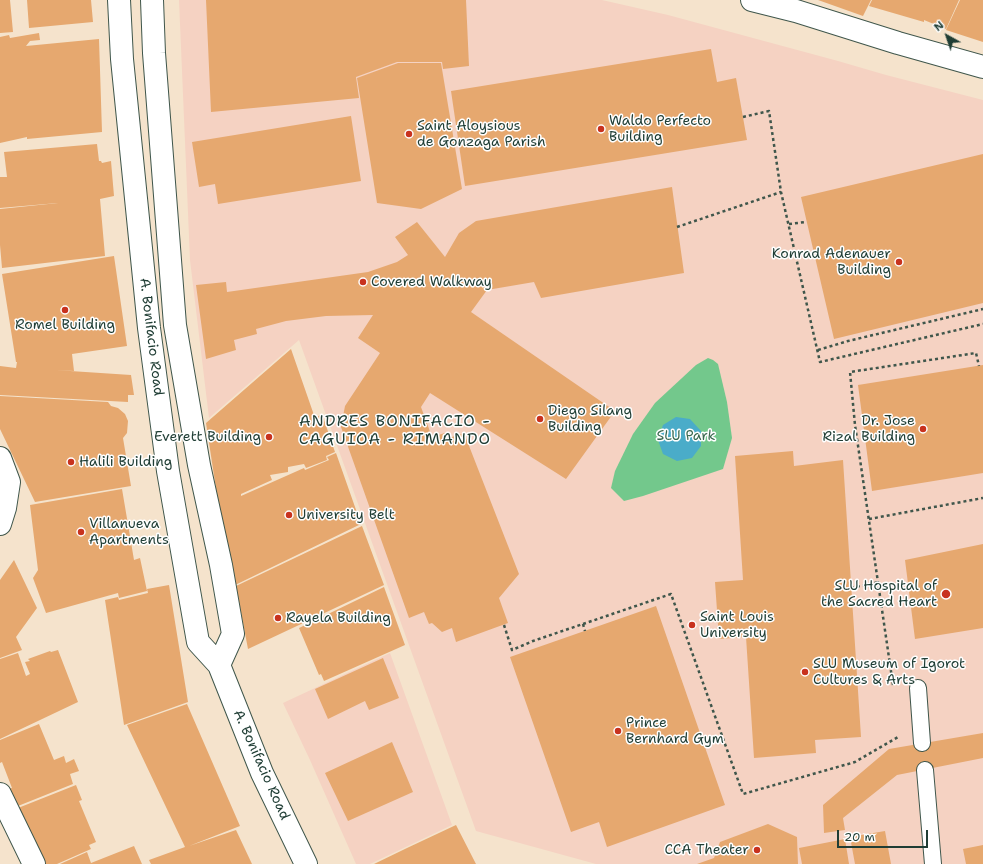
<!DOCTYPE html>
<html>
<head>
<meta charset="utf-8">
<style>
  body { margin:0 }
  #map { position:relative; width:983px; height:864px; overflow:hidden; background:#f5e3cc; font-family:"Shantell Sans",sans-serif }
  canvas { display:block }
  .north { position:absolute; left:927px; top:16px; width:40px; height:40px; -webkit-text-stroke:3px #fff; paint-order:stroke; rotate:320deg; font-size:11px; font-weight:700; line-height:16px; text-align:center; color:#1f3d34 }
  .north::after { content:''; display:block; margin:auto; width:14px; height:18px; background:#1f3d34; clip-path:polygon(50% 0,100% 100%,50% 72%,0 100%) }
  .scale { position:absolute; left:837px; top:830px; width:91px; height:18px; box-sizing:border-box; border:2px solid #1f3d34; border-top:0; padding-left:5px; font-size:12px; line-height:14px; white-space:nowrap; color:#1f3d34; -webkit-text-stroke:3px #fff; paint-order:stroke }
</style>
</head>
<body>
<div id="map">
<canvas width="983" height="864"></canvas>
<div class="north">N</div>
<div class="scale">20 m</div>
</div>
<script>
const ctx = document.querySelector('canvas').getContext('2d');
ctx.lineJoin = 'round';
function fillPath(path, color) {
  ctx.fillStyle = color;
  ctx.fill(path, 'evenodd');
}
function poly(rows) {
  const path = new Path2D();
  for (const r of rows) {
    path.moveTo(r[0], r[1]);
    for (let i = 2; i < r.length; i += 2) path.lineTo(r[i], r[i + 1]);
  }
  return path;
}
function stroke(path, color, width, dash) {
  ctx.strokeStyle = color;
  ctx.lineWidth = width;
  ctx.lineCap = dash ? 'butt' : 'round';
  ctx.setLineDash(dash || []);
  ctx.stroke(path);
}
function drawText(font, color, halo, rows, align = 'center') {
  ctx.font = font + ' "Shantell Sans",sans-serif';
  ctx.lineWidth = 3;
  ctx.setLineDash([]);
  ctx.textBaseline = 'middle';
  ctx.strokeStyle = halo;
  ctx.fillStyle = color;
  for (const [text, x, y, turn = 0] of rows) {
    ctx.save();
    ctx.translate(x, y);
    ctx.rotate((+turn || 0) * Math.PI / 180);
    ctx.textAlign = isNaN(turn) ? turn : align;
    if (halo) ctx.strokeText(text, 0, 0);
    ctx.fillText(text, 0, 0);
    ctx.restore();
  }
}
const built = poly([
  [179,0,602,0,668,15,838,61,886,75,983,100,983,864,596,864,476,831,299,340,209,418,190,260],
  [390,653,452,825,370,864,356,864,310,760,283,703]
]);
const green = poly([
  [708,358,713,360,718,364,727,402,732,438,723,469,643,496,624,501,611,488,615,471,633,434,655,403,696,365]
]);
const water = poly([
  [676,417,690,419,701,431,701,446,692,458,677,461,663,454,658,440,663,425]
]);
const building = poly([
  [0,0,10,0,13,32,0,33],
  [27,0,91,0,93,22,29,28],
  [206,0,466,0,469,66,443,69,442,62,397,62,356,77,359,98,211,112],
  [818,0,871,0,863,16],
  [872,0,959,0,946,29,924,20,924,22,869,6],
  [960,0,983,0,983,42,946,30],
  [39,33,40,40,30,41,26,46,99,39,102,132,27,139,27,137,0,143,0,37,9,35,10,38],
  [711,49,717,82,736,78,747,140,465,186,451,91],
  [398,63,441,63,462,189,421,209,377,203,357,78],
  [351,116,361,181,218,204,215,184,199,187,192,142],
  [97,144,99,161,101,161,102,163,111,161,114,196,100,199,105,256,2,268,0,245,0,209,58,203,0,208,0,177,7,177,4,152],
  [983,154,983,303,834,339,801,197],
  [672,187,684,273,541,298,534,282,487,290,471,312,615,411,566,479,430,393,421,407,432,437,448,432,449,438,464,433,519,574,499,598,508,623,456,642,452,628,442,632,432,623,429,624,424,612,409,618,341,427,345,406,380,353,358,338,373,315,326,316,286,321,256,329,257,334,234,340,236,350,206,359,196,285,226,282,227,292,368,272,397,262,408,255,395,237,417,222,445,257,459,233,476,221],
  [114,256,127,346,72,354,74,371,55,370,131,375,134,395,128,395,128,402,0,395,0,366,16,368,17,362,16,362,2,274],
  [291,349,315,418,322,414,335,452,326,456,327,460,306,468,304,464,288,467,288,472,270,475,272,480,241,494,241,496,304,468,305,470,329,460,327,457,336,453,361,524,231,587,206,423],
  [983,365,983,473,872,491,858,385],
  [0,396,108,402,111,406,118,408,125,414,128,421,127,433,123,438,131,486,35,502,0,429],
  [793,451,794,466,843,460,861,737,815,740,816,753,754,758,746,637,719,639,715,582,743,580,735,456],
  [122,489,134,560,140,558,147,591,119,598,118,593,46,613,33,578,38,570,30,505],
  [362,526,384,585,248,649,236,586],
  [983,544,983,628,915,639,905,560],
  [14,560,37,608,16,637,22,650,0,658,0,580],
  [169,585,188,702,124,725,105,600,118,597,119,600,148,593,147,589],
  [384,587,405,645,324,681,321,674,319,675,299,628],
  [656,606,725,805,607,847,599,822,571,832,510,657],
  [58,650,78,702,0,739,0,659,18,653,26,676,30,674,25,662,30,661,28,659,50,651,51,652],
  [383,658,399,698,369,710,365,701,328,719,315,689],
  [187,704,240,826,189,846,236,830,252,864,151,864,149,860,185,847,127,725],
  [39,724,54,760,64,756,66,763,74,759,79,771,70,774,73,784,13,808,7,789,12,788,2,762,0,763,0,740],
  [983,733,983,758,897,775,843,818,845,830,824,833,823,805,889,749],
  [392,742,413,792,348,821,325,773],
  [76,785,82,800,79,801,96,842,89,845,91,849,57,864,35,864,13,810],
  [768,824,797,837,798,864,697,864,714,858,720,842],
  [456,825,476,864,374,864,407,848],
  [885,831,891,864,855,864,850,837],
  [845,839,849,864,802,864,799,848],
  [983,845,983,864,966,864,963,849],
  [134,846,142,864,60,864,87,852,91,863]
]);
const path = poly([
  [743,117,769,111,781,192,820,362,983,324],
  [789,224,806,222],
  [677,227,781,192],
  [818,350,848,341,983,309],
  [869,519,983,498],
  [851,588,879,582],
  [583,624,585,631],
  [504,625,512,650,533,641,671,594,743,794,855,762,898,737],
  [893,685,855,425,850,372,976,353,979,366]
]);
const lane = poly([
  [918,688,922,743],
  [925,770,933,864]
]);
const street = poly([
  [0,458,9,482,5,508,0,524],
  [0,794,34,864]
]);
const secondary = poly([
  [119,0,122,59,149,328,168,471,198,642,219,665,262,773,306,864],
  [152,0,154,53,175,325,199,465,221,565,233,634,219,665],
  [752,0,796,11,898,43,983,67]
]);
const markers = [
  [601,129,4,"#c8321e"],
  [409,134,4,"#c8321e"],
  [899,262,4,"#c8321e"],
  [363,282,4,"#c8321e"],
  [65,310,4,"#c8321e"],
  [540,419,4,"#c8321e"],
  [923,429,4,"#c8321e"],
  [269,437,4,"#c8321e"],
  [71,462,4,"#c8321e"],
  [289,515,4,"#c8321e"],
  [81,532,4,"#c8321e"],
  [946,594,5,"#c8321e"],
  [278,618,4,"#c8321e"],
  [692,625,4,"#c8321e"],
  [805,672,4,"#c8321e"],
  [618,731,4,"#c8321e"],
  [757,850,4,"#c8321e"]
];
const poiNames = [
  ["Waldo Perfecto",609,121],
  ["Building",609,137],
  ["Saint Aloysious",417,126],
  ["de Gonzaga Parish",417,142],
  ["Konrad Adenauer",891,254,"right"],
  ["Building",891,270,"right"],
  ["Covered Walkway",371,282],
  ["Romel Building",65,325,"center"],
  ["Diego Silang",548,411],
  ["Building",548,427],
  ["Dr. Jose",915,421,"right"],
  ["Rizal Building",915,437,"right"],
  ["Everett Building",261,437,"right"],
  ["Halili Building",79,462],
  ["University Belt",297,515],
  ["Villanueva",89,524],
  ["Apartments",89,540],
  ["SLU Hospital of",937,586,"right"],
  ["the Sacred Heart",937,602,"right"],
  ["Saint Louis",700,617],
  ["University",700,633],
  ["Rayela Building",286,618],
  ["SLU Museum of Igorot",813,664],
  ["Cultures & Arts",813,680],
  ["Prince",626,723],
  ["Bernhard Gym",626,739],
  ["CCA Theater",749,850,"right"]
];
const streetNames = [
  ["A. Bonifacio Road",151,337,83],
  ["A. Bonifacio Road",261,765,66]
];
const parkNames = [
  ["SLU Park",686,436]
];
const quarterNames = [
  ["ANDRES BONIFACIO -",395,422],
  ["CAGUIOA - RIMANDO",395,440]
];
fillPath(built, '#f5d2c2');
fillPath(green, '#73c88c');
fillPath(water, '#4aacc9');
fillPath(building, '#e6a86f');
stroke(lane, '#3f564b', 18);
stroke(street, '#3f564b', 24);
stroke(secondary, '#3f564b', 24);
stroke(path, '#3f564b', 2.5, [3, 3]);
stroke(lane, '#fff', 16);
stroke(street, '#fff', 22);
stroke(secondary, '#fff', 22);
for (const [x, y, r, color] of markers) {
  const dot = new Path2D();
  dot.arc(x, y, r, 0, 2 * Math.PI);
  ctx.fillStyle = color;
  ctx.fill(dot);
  stroke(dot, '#fff', 1.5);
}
drawText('14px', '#1f3d34', '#fff', poiNames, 'left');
drawText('14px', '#1f3d34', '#fff', streetNames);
drawText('14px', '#38674e', '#fff', parkNames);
ctx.letterSpacing = '1px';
drawText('16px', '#1f3d34', '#fff', quarterNames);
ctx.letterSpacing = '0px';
</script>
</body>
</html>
